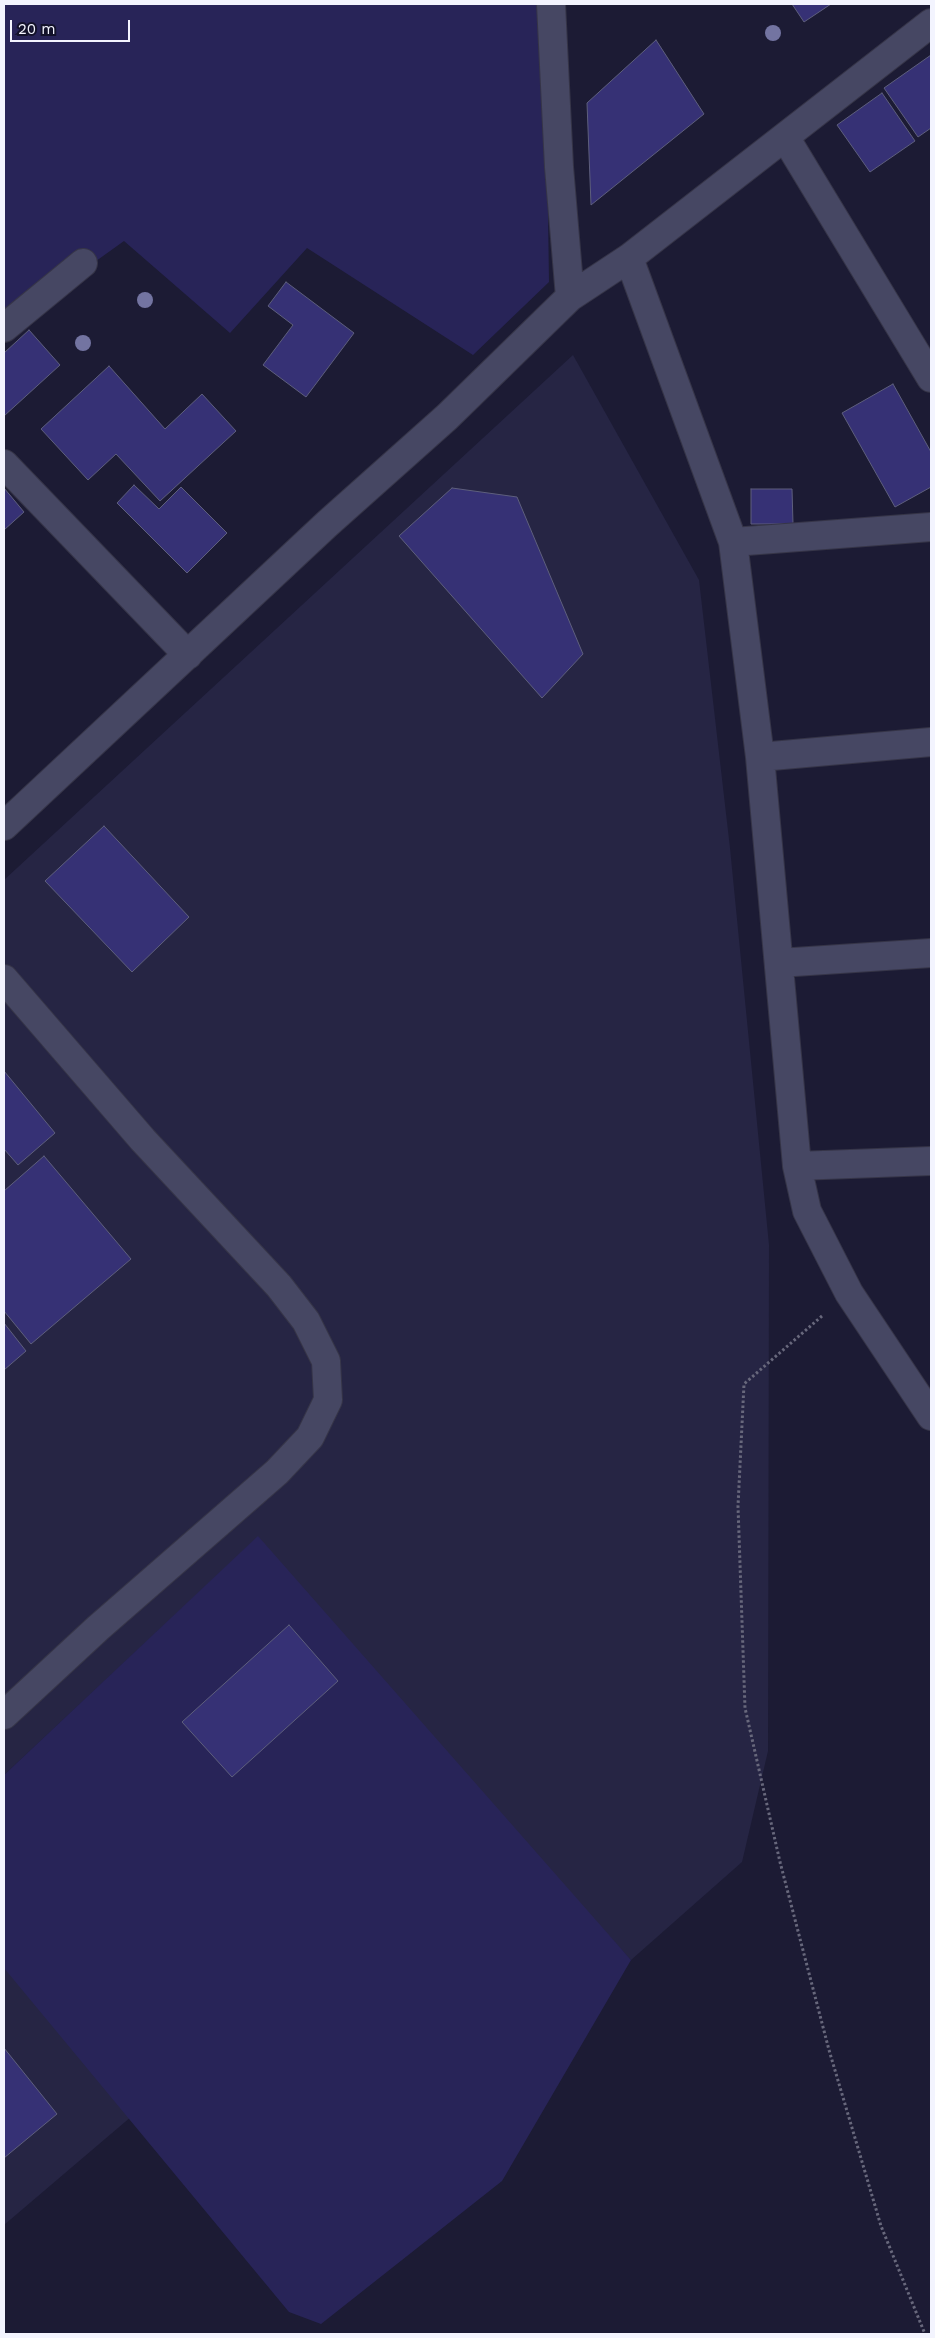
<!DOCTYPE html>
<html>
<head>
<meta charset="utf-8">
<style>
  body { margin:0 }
  #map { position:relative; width:935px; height:2338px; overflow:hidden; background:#1c1b34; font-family:"Work Sans",sans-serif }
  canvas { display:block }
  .frame { position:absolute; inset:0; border:5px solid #f3f4fe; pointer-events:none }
  .scale { position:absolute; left:10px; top:20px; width:120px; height:22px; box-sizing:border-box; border:2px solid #f3f4fe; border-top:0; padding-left:6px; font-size:15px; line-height:18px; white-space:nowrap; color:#f3f4fe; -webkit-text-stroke:4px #13122a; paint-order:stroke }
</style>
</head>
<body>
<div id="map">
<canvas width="935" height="2338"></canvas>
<div class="frame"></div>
<div class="scale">20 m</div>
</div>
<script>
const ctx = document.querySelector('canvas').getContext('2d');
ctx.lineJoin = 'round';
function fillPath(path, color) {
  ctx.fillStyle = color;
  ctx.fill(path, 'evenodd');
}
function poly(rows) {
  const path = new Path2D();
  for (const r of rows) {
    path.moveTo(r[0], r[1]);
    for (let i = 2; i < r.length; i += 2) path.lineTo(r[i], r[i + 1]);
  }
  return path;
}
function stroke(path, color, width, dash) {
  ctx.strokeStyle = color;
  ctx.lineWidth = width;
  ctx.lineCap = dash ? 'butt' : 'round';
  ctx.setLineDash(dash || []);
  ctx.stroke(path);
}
const built = poly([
  [573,355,699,580,730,848,769,1245,768,1751,742,1862,631,1960,433,1744,258,1537,4,1775,4,880],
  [4,1966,132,2116,4,2225]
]);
const green = poly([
  [4,4,545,4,549,282,473,355,307,248,230,333,124,241,4,327],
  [258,1536,631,1960,502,2181,321,2324,289,2312,4,1968,4,1775]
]);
const building = poly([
  [792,4,831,4,804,22,792,4],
  [656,40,704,114,591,205,587,103,656,40],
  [931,55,931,128,918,137,884,88,931,55],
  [882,93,915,141,870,172,837,125,882,93],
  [286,282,354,333,306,397,263,365,293,325,268,306,286,282],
  [29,330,60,365,4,416,4,353,29,330],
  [109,366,165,429,202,394,236,431,160,501,116,454,88,480,41,429,109,366],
  [893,384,931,452,931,487,895,507,842,413,893,384],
  [134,485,159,509,181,487,227,533,187,573,117,503,134,485],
  [4,488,24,512,4,530,4,488],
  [452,488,517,497,583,654,542,698,399,536,452,488],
  [751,489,792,489,793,524,751,524,751,489],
  [104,826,189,917,132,972,45,881,104,826],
  [4,1071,55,1133,18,1165,4,1149,4,1071],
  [44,1156,131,1259,31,1344,4,1311,4,1191,44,1156],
  [4,1323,26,1351,4,1370,4,1323],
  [289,1625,338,1681,232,1777,182,1722,289,1625],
  [4,2048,57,2114,4,2158,4,2048]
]);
const path = poly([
  [822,1316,744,1384,738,1506,745,1708,780,1862,829,2050,881,2226,925,2334]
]);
const minor = poly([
  [551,4,559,167,570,297],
  [785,137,931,378],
  [629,258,733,542,760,757,797,1166,807,1211,849,1293,931,1416],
  [4,328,83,263],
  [4,464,188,655],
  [733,542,931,527],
  [760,757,931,742],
  [4,826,327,524,447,417,570,297,629,258,931,23],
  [779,963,931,953],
  [4,979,143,1140,279,1286,306,1321,326,1361,328,1400,310,1437,277,1472,98,1628,4,1715],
  [797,1166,931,1161]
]);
const trees = [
  [773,33],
  [145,300],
  [83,343]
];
fillPath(built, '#262544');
fillPath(green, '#282458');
fillPath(building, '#363175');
stroke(building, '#5e5f7d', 1);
stroke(minor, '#363548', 30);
stroke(path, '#68687c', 3, [2.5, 2.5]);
stroke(minor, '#464763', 28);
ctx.fillStyle = '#7374a1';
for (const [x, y] of trees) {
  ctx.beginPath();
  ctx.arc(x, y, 8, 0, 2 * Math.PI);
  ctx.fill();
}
</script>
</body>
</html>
